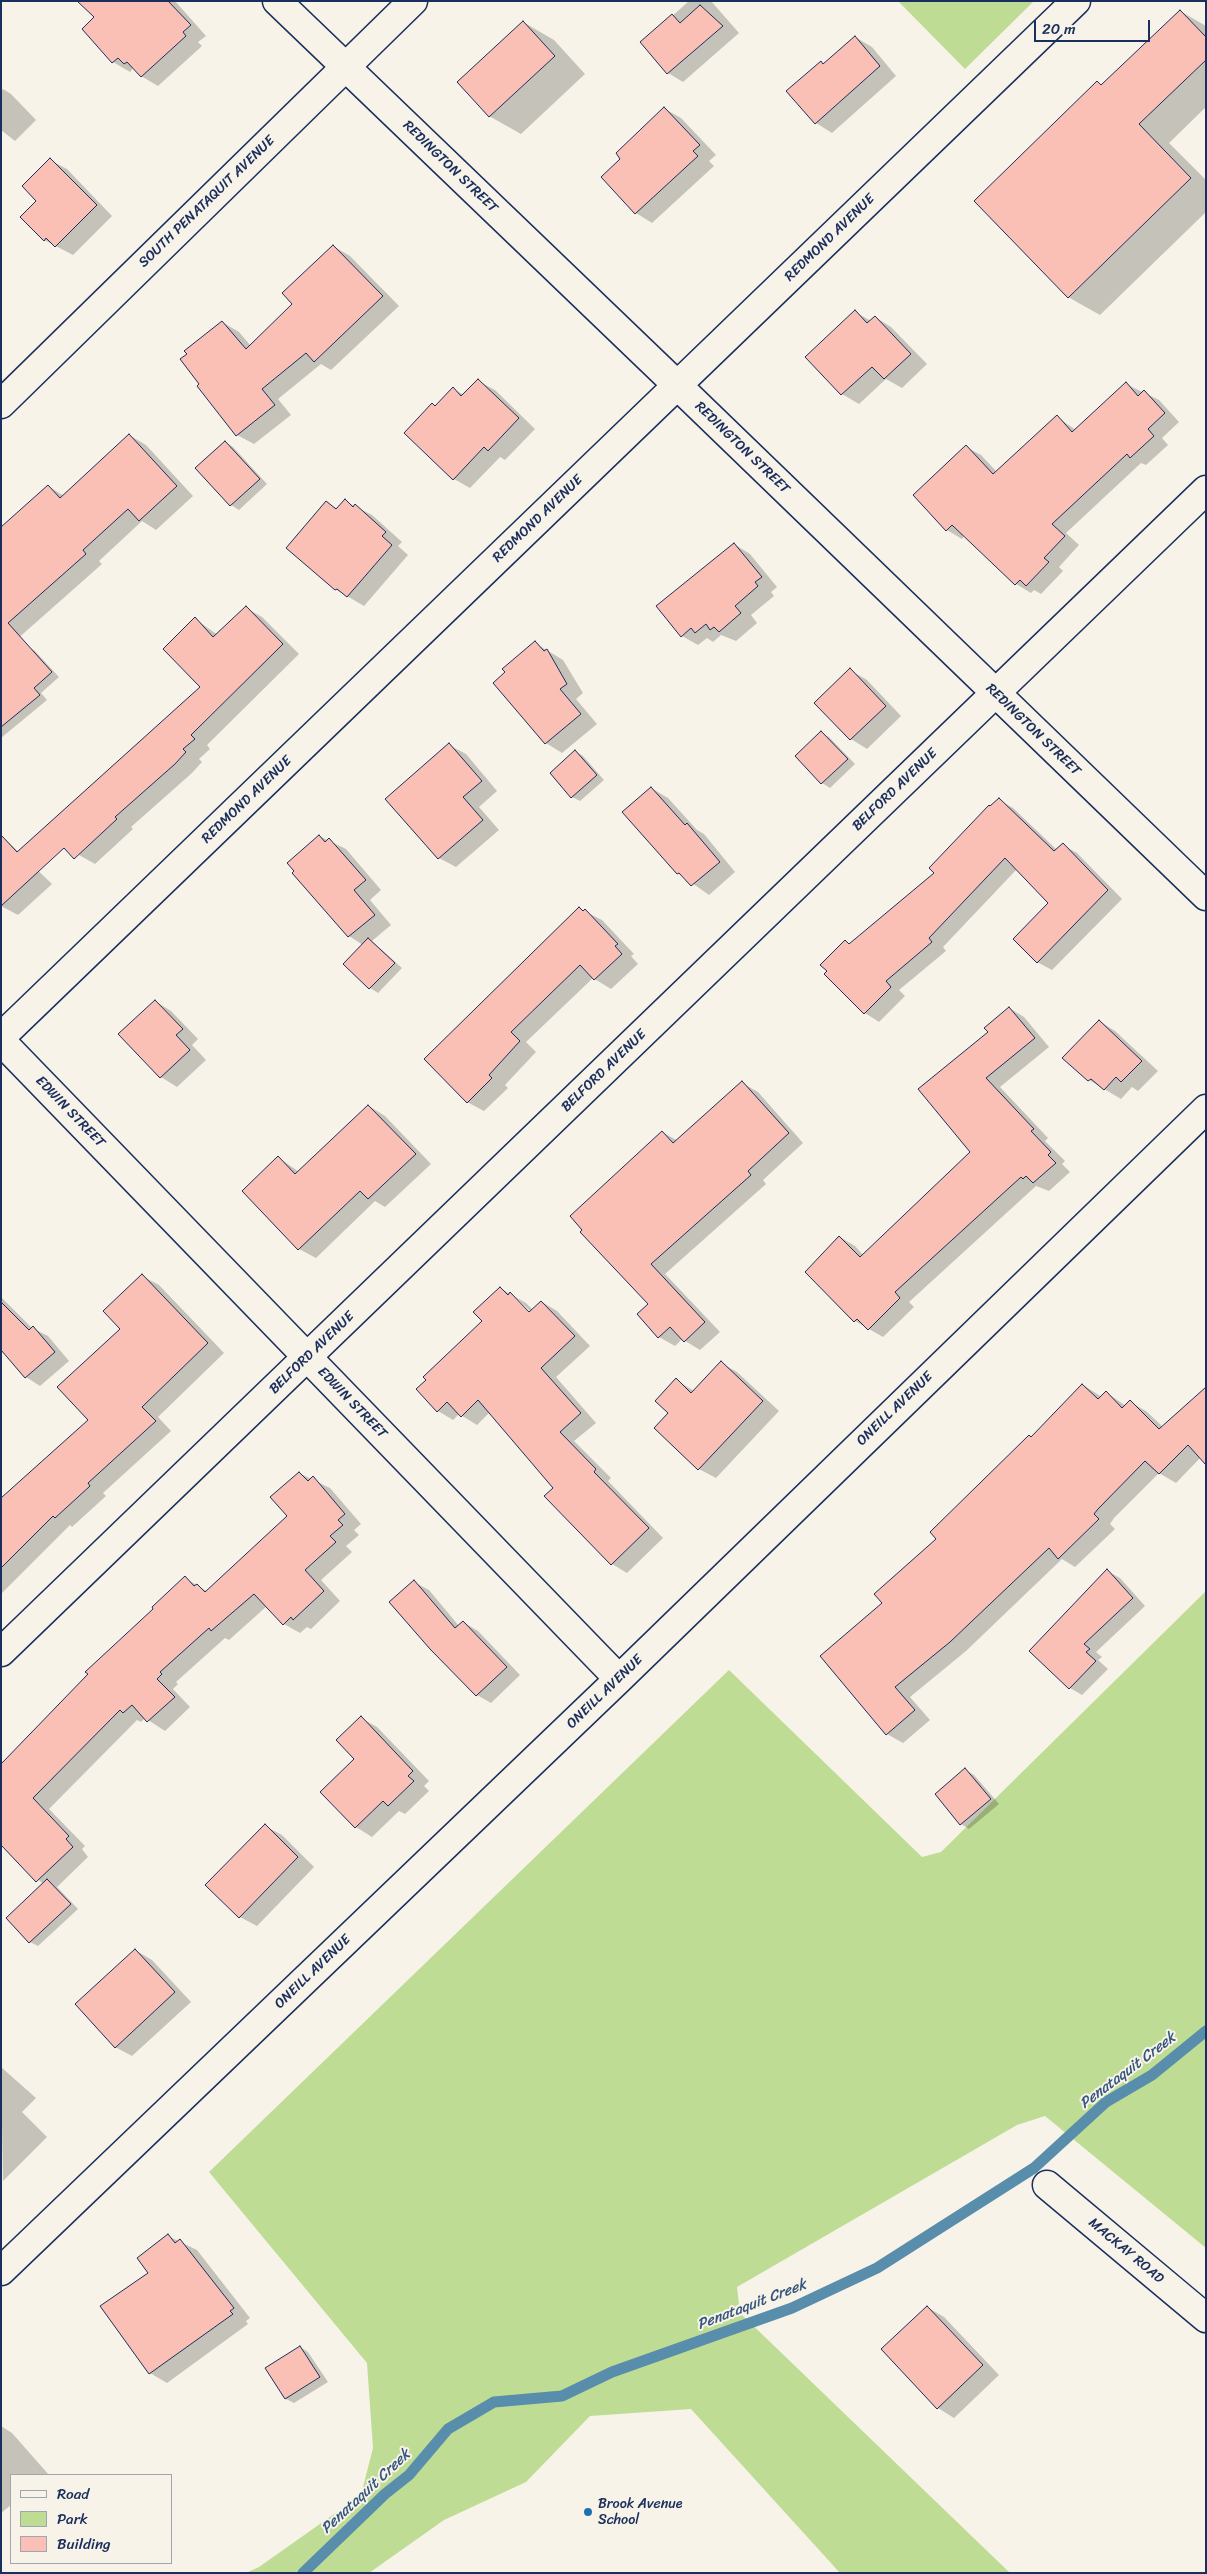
<!DOCTYPE html>
<html>
<head>
<meta charset="utf-8">
<style>
  body { margin:0 }
  #map { position:relative; width:1207px; height:2574px; overflow:hidden; background:#f7f3e8; font-family:Sriracha,sans-serif }
  canvas { display:block }
  .frame { position:absolute; inset:0; border:2px solid #1b2f5e; pointer-events:none }
  .legend { position:absolute; left:10px; top:2474px; width:162px; height:90px; box-sizing:border-box; background:#f7f3e8; border:1px solid #9fa5b1; margin:0; padding:6px 9px; list-style:none; font-size:15px; color:#1b2f5e }
  .legend li { display:flex; align-items:center; gap:10px; height:25px }
  .legend b { width:25px; border:1px solid #9fa5b1 }
  .scale { position:absolute; left:1034px; top:20px; width:116px; height:22px; box-sizing:border-box; border:2px solid #1b2f5e; border-top:0; padding-left:6px; font-size:15px; line-height:18px; white-space:nowrap; color:#1b2f5e; -webkit-text-stroke:4px #f7f3e8; paint-order:stroke }
</style>
</head>
<body>
<div id="map">
<canvas width="1207" height="2574"></canvas>
<div class="frame"></div>
<ul class="legend">
<li><b style="height:6px;background:#f7f3e8"></b>Road</li>
<li><b style="height:14px;background:#bedc94"></b>Park</li>
<li><b style="height:14px;background:#fabfb5"></b>Building</li>
</ul>
<div class="scale">20 m</div>
</div>
<script>
const ctx = document.querySelector('canvas').getContext('2d');
ctx.lineJoin = 'round';
function fillPath(path, color) {
  ctx.fillStyle = color;
  ctx.fill(path, 'evenodd');
}
function poly(rows) {
  const path = new Path2D();
  for (const r of rows) {
    path.moveTo(r[0], r[1]);
    for (let i = 2; i < r.length; i += 2) path.lineTo(r[i], r[i + 1]);
  }
  return path;
}
function stroke(path, color, width, dash) {
  ctx.strokeStyle = color;
  ctx.lineWidth = width;
  ctx.lineCap = dash ? 'butt' : 'round';
  ctx.setLineDash(dash || []);
  ctx.stroke(path);
}
function drawText(font, color, halo, rows, align = 'center') {
  ctx.font = font + ' Sriracha,sans-serif';
  ctx.lineWidth = 4;
  ctx.setLineDash([]);
  ctx.textBaseline = 'middle';
  ctx.strokeStyle = halo;
  ctx.fillStyle = color;
  for (const [text, x, y, turn = 0] of rows) {
    ctx.save();
    ctx.translate(x, y);
    ctx.rotate((+turn || 0) * Math.PI / 180);
    ctx.textAlign = isNaN(turn) ? turn : align;
    if (halo) ctx.strokeText(text, 0, 0);
    ctx.fillText(text, 0, 0);
    ctx.restore();
  }
}
const green = poly([
  [898,1,1034,1,965,69],
  [1206,1591,1206,2248,1045,2116,1017,2125,737,2287,740,2313,1010,2573,840,2573,691,2409,590,2416,526,2482,444,2520,369,2573,246,2573,259,2567,361,2495,373,2448,367,2363,209,2172,729,1670,922,1857,941,1852]
]);
const shadow = poly([
  [83,1,175,1,206,36,198,42,202,46,158,86,141,76,133,68,130,72,113,62,84,29,96,17],
  [689,1,711,1,739,33,683,82,668,73,642,43],
  [1180,11,1206,26,1206,107,1169,143,1206,180,1206,212,1100,315,1068,297,1097,82,1103,86],
  [523,22,554,40,585,74,521,134,489,116],
  [855,37,872,47,896,76,832,133,816,123,788,91,821,63,824,65],
  [3,89,11,94,36,120,15,141,1,130,1,91],
  [665,109,681,118,716,155,709,161,714,166,652,223,636,213,622,159],
  [50,160,67,169,112,216,73,255,44,240,38,201],
  [333,246,350,256,399,306,331,370,321,364,278,399,291,415,254,444,237,435,201,384,188,354,222,322,239,332,251,346,294,304],
  [855,312,871,321,875,317,891,327,927,364,902,388,886,379,859,404,842,394,807,357],
  [478,381,495,390,535,429,505,460,500,457,470,488,454,479,436,407,453,389,464,395],
  [1126,384,1159,400,1179,422,1162,438,1168,445,1146,465,1141,463,1066,533,1079,545,1059,567,1063,571,1041,594,1034,590,1031,593,1016,584,964,536,962,539,947,530,966,447,981,455,997,472,1057,417,1076,430],
  [129,435,146,445,193,496,156,530,142,521,99,561,102,564,15,641,1,634,48,486,64,496],
  [225,442,233,447,267,484,239,510,231,505,197,468],
  [345,501,372,515,402,542,398,546,408,555,364,606,335,589,327,503,338,509],
  [734,544,750,554,777,587,771,592,774,596,751,615,757,623,736,641,721,635,713,642,707,638,698,645,682,636],
  [246,608,262,617,299,654,207,745,210,749,199,759,202,762,192,773,131,827,133,829,95,864,79,855,202,687,195,619,218,635],
  [535,643,563,660,583,693,576,699,597,724,562,753,546,743],
  [27,646,35,651,59,677,41,693,47,700,1,738,1,670],
  [850,670,867,680,901,716,867,749,851,739],
  [821,733,829,737,855,764,830,788,822,783,797,756],
  [449,745,466,754,497,791,479,807,499,830,456,867,439,858],
  [575,751,583,756,604,780,580,801,572,797],
  [651,788,668,798,697,830,704,834,735,872,709,895,678,873],
  [999,800,1013,808,1057,850,1063,845,1077,853,1122,899,1052,970,1037,962,1049,903,1017,869,943,947,946,951,899,990,905,996,879,1022,865,1013,826,974,845,941,850,944,936,873],
  [1,835,52,884,18,915,1,906],
  [319,836,346,849,381,890,370,900,391,925,372,941,402,968,378,993,370,988,345,964,363,945,349,936,293,873],
  [580,909,602,920,634,954,631,956,638,964,611,989,593,978,526,1042,536,1052,505,1085,508,1088,484,1111,467,1102],
  [155,1001,171,1011,198,1039,192,1045,206,1060,177,1087,161,1077],
  [1009,1008,1024,1017,1049,1047,1000,1087,1048,1138,1045,1141,1065,1161,1062,1164,1070,1172,1049,1191,1036,1186,909,1302,914,1307,883,1337,855,1321,840,1237,855,1246,864,1256,972,1152,990,1032],
  [1099,1021,1115,1031,1158,1071,1138,1091,1132,1087,1121,1099,1089,1080],
  [742,1083,758,1092,803,1143,763,1180,766,1184,665,1274,720,1332,700,1350,682,1339,675,1346,659,1337,650,1304,584,1230,662,1132,678,1141],
  [369,1106,385,1116,431,1164,385,1207,375,1201,316,1258,299,1249,278,1157,299,1172],
  [142,1276,159,1285,224,1353,158,1417,171,1431,103,1493,106,1496,72,1527,70,1525,1,1594,1,1500,90,1421],
  [500,1288,526,1303,533,1310,542,1302,557,1311,590,1346,556,1377,596,1423,574,1441,611,1478,608,1481,663,1538,627,1573,612,1564,546,1496,554,1488,490,1412,477,1425,459,1414,453,1420,438,1411],
  [514,1296,519,1300,535,1316,533,1318],
  [1,1297,32,1328,48,1336,69,1361,40,1386,26,1377,1,1348],
  [721,1363,737,1372,779,1411,716,1478,699,1469,669,1413,676,1380,694,1391],
  [1083,1385,1102,1397,1107,1393,1126,1406,1130,1402,1146,1411,1163,1427,1191,1402,1202,1456,1176,1483,1159,1473,1114,1518,1110,1524,1115,1529,1075,1567,1062,1559,966,1651,910,1697,930,1720,903,1743,887,1734,884,1603,938,1539],
  [299,1473,330,1488,361,1524,354,1530,359,1535,346,1546,352,1552,321,1580,340,1601,311,1629,307,1627,300,1633,284,1624,267,1606,229,1640,225,1638,176,1682,178,1684,173,1689,190,1707,165,1731,145,1718,141,1722,137,1720,49,1809,85,1846,82,1849,88,1857,57,1887,78,1909,38,1946,30,1942,43,1884,1,1843,155,1609,185,1578,208,1592,289,1517],
  [1107,1571,1120,1578,1145,1606,1096,1652,1102,1657,1098,1660,1108,1669,1082,1695,1070,1688],
  [414,1582,429,1590,459,1626,463,1622,478,1631,520,1675,491,1703,477,1695],
  [361,1718,377,1727,429,1781,424,1786,429,1791,405,1814,399,1811,372,1837,356,1827,356,1759],
  [965,1770,974,1775,999,1804,969,1829,961,1824],
  [265,1826,282,1835,314,1867,257,1926,240,1917],
  [135,1950,152,1960,191,2002,132,2056,115,2047],
  [1,2067,36,2098,22,2112,47,2137,3,2181],
  [168,2236,197,2250,250,2318,246,2321,248,2324,167,2383,150,2373,102,2307,150,2273],
  [927,2307,944,2317,999,2375,954,2418,938,2408],
  [300,2347,308,2352,328,2382,294,2403,286,2399,267,2369],
  [1,2426,12,2433,49,2475,11,2475,11,2505,1,2513]
]);
const stream = poly([
  [303,2573,385,2494,409,2475,448,2429,494,2402,562,2396,612,2372,792,2308,877,2268,1034,2168,1106,2102,1152,2075,1206,2031]
]);
const building = poly([
  [77,1,168,1,191,25,183,32,186,36,141,77,127,62,124,64,118,58,112,63,82,29,94,17,77,1],
  [700,5,723,26,667,74,640,42,672,14,680,23,700,5],
  [1180,10,1206,37,1206,60,1139,124,1191,178,1068,298,974,201,1097,81,1101,85,1180,10],
  [523,21,555,56,489,117,457,82,523,21],
  [855,36,880,66,815,124,786,91,821,61,823,64,855,36],
  [664,107,700,145,693,151,698,156,635,214,601,177,620,159,616,153,664,107],
  [50,158,97,205,55,247,46,238,44,241,20,217,36,201,22,186,50,158],
  [333,245,383,296,314,362,306,353,262,389,275,405,236,436,197,386,199,384,180,359,187,354,184,351,222,321,246,349,292,304,282,293,333,245],
  [855,310,867,323,875,316,911,354,884,379,872,367,841,395,805,357,855,310],
  [478,379,519,418,488,451,484,447,453,480,404,433,432,403,435,406,453,387,461,396,478,379],
  [1126,382,1138,396,1144,390,1165,413,1148,429,1154,436,1130,458,1127,454,1052,524,1065,536,1044,558,1049,562,1026,586,1020,580,1015,585,952,525,946,531,913,495,966,445,993,474,1057,415,1072,432,1126,382],
  [129,434,177,486,139,521,128,509,83,550,86,554,8,623,52,672,34,688,40,695,1,727,1,527,48,485,60,498,129,434],
  [225,441,260,479,230,506,195,468,225,441],
  [345,499,353,507,355,504,386,532,382,536,392,545,347,597,337,589,335,590,286,548,326,501,336,509,345,499],
  [734,543,762,577,755,582,758,586,735,606,741,613,719,632,714,627,710,630,706,624,695,633,691,628,681,637,656,606,734,543],
  [246,606,283,644,191,735,195,739,183,749,186,752,175,764,115,817,117,819,74,859,64,848,1,906,1,835,17,852,200,687,163,649,195,617,213,637,246,606],
  [535,641,544,651,547,649,567,684,560,689,581,714,545,744,493,683,505,672,502,669,535,641],
  [850,668,886,706,850,740,814,703,850,668],
  [821,731,848,759,821,784,795,756,821,731],
  [449,743,482,781,463,797,483,820,438,859,385,799,449,743],
  [575,750,597,775,571,798,550,773,575,750],
  [651,787,685,825,687,823,720,862,691,886,679,873,677,874,622,812,651,787],
  [999,798,1054,851,1063,843,1108,890,1037,963,1013,939,1048,903,1005,858,929,938,932,942,886,981,891,987,864,1014,824,974,827,971,820,965,845,940,849,944,934,873,929,868,989,805,990,806,999,798],
  [319,835,325,842,329,838,366,880,354,890,375,915,348,937,292,873,294,871,287,863,319,835],
  [579,907,583,911,585,909,618,944,615,946,622,954,594,980,580,965,511,1032,520,1041,489,1075,492,1078,467,1103,424,1059,579,907],
  [368,938,395,963,369,989,343,964,368,938],
  [155,1000,183,1029,176,1035,190,1050,160,1078,118,1034,155,1000],
  [1009,1007,1035,1038,986,1078,1034,1129,1031,1131,1051,1152,1048,1155,1056,1163,1033,1183,1026,1176,1023,1179,1021,1177,895,1292,900,1298,868,1330,857,1319,854,1322,805,1272,839,1236,860,1257,970,1152,918,1089,988,1032,984,1028,1009,1007],
  [1099,1020,1142,1061,1121,1082,1116,1077,1104,1090,1091,1079,1088,1081,1062,1058,1099,1020],
  [742,1081,789,1133,748,1171,751,1175,651,1264,705,1322,684,1342,670,1327,658,1338,637,1314,648,1304,580,1232,582,1230,570,1216,662,1131,673,1143,742,1081],
  [368,1105,416,1154,368,1199,360,1191,298,1250,242,1191,278,1156,295,1174,368,1105],
  [142,1274,208,1343,142,1407,156,1421,88,1483,90,1486,55,1518,53,1516,1,1568,1,1498,88,1420,57,1387,120,1329,103,1311,142,1274],
  [500,1287,508,1295,510,1292,529,1312,541,1301,575,1336,541,1368,581,1413,560,1432,596,1469,594,1472,649,1528,611,1565,544,1496,553,1488,478,1400,461,1417,447,1402,437,1412,416,1389,426,1380,423,1377,482,1321,473,1312,500,1287],
  [1,1302,29,1330,33,1326,55,1352,25,1378,1,1350,1,1302],
  [721,1361,763,1401,698,1470,654,1428,668,1413,655,1401,676,1378,691,1393,721,1361],
  [1082,1384,1098,1399,1106,1391,1122,1408,1130,1400,1159,1429,1206,1387,1206,1465,1188,1445,1159,1474,1145,1461,1098,1509,1094,1514,1099,1519,1058,1559,1049,1548,950,1642,895,1687,915,1710,886,1735,820,1656,882,1603,874,1594,936,1539,930,1532,1029,1435,1031,1437,1082,1384],
  [299,1472,308,1481,313,1476,345,1514,338,1520,343,1525,330,1536,336,1542,305,1570,324,1591,293,1620,291,1617,283,1625,254,1594,211,1631,209,1628,160,1672,162,1674,157,1679,175,1697,147,1722,132,1705,123,1713,120,1710,33,1798,69,1836,66,1839,73,1847,36,1882,1,1845,1,1764,88,1674,85,1672,153,1609,152,1607,185,1576,194,1586,197,1584,205,1592,287,1516,270,1497,299,1472],
  [1107,1569,1133,1598,1084,1644,1090,1649,1086,1652,1096,1661,1069,1689,1029,1651,1107,1569],
  [414,1580,455,1628,463,1621,507,1667,476,1696,430,1649,389,1602,414,1580],
  [361,1716,413,1771,408,1776,414,1781,388,1806,383,1801,355,1828,320,1792,354,1759,336,1740,361,1716],
  [965,1768,991,1799,960,1825,935,1794,965,1768],
  [265,1824,298,1857,239,1918,205,1885,265,1824],
  [47,1879,71,1904,29,1943,6,1918,47,1879],
  [135,1949,175,1992,115,2048,75,2004,135,1949],
  [168,2234,175,2243,180,2239,234,2308,230,2311,233,2314,149,2374,100,2306,148,2273,137,2258,168,2234],
  [927,2306,983,2365,937,2409,881,2349,927,2306],
  [300,2346,320,2377,285,2399,265,2368,300,2346]
]);
const minor = poly([
  [277,1,677,385,1206,896],
  [1,404,413,1],
  [1,1037,1076,1],
  [1,1041,619,1679],
  [1,1652,1206,490],
  [1047,2185,1206,2318],
  [1,2271,619,1679,1206,1109]
]);
const markers = [
  [588,2512,5,"#1f6fb2"]
];
const streetNames = [
  ["REDINGTON STREET",450,167,44],
  ["SOUTH PENATAQUIT AVENUE",207,202,-44],
  ["REDMOND AVENUE",830,238,-44],
  ["REDINGTON STREET",742,448,44],
  ["REDMOND AVENUE",538,519,-44],
  ["REDINGTON STREET",1033,730,44],
  ["BELFORD AVENUE",895,790,-44],
  ["REDMOND AVENUE",247,800,-44],
  ["BELFORD AVENUE",604,1071,-44],
  ["EDWIN STREET",70,1112,46],
  ["BELFORD AVENUE",312,1353,-44],
  ["EDWIN STREET",352,1403,46],
  ["ONEILL AVENUE",895,1409,-44],
  ["ONEILL AVENUE",605,1692,-44],
  ["ONEILL AVENUE",313,1972,-44],
  ["MACKAY ROAD",1126,2251,40]
];
const poiNames = [
  ["Brook Avenue",598,2504],
  ["School",598,2520]
];
const waterNames = [
  ["Penataquit Creek",1128,2071,-37],
  ["Penataquit Creek",752,2305,-21],
  ["Penataquit Creek",366,2492,-43]
];
fillPath(green, '#bedc94');
fillPath(shadow, '#0003');
stroke(stream, '#588dab', 11);
fillPath(building, '#fabfb5');
stroke(building, '#1b2f5e', 1);
stroke(minor, '#1b2f5e', 31);
stroke(minor, '#f7f3e8', 28);
for (const [x, y, r, color] of markers) {
  const dot = new Path2D();
  dot.arc(x, y, r, 0, 2 * Math.PI);
  ctx.fillStyle = color;
  ctx.fill(dot);
  stroke(dot, '#f7f3e8', 2);
}
drawText('14px', '#1b2f5e', '#f7f3e8', streetNames);
drawText('14px', '#1b2f5e', '#f7f3e8', poiNames, 'left');
drawText('italic 15px', '#34567e', '#f7f3e8', waterNames);
</script>
</body>
</html>
